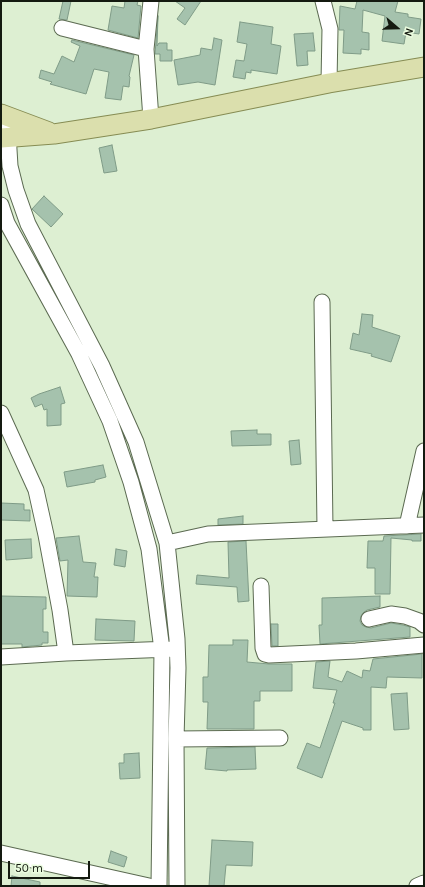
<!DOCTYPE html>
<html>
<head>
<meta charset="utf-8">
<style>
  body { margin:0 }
  #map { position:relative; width:425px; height:887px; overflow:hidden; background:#ddefd2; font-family:Karla,sans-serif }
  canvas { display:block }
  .frame { position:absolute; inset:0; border:2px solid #141a10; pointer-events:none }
  .north { position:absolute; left:377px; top:8px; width:40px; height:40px; -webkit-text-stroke:3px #eafcdf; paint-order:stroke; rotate:110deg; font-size:11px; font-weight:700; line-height:16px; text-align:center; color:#141a10 }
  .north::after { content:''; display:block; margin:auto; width:14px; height:18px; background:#141a10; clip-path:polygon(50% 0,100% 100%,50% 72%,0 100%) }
  .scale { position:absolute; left:8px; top:861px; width:82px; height:18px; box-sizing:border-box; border:2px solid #141a10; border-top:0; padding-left:5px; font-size:12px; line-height:14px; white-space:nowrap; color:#141a10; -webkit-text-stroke:3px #eafcdf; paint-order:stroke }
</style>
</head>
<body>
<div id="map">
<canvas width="425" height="887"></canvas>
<div class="frame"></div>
<div class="north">N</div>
<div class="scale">50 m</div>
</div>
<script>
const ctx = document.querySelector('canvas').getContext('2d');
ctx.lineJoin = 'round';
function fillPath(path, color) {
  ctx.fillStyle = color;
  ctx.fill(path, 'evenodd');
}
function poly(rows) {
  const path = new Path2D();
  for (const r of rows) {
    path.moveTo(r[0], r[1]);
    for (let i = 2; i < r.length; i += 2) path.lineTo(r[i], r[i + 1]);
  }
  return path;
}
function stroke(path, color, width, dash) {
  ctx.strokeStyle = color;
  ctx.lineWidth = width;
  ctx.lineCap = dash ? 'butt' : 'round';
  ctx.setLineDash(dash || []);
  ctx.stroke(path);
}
const building = poly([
  [63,1,71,1,67,20,59,19,63,1],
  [125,1,138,1,137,5,141,6,138,38,108,30,112,6,124,8,125,1],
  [175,1,201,1,185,25,177,19,185,8,175,1],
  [357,1,398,1,395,12,408,14,408,17,421,19,419,34,406,32,404,44,382,41,385,16,363,10,362,32,369,33,369,50,361,49,361,54,343,53,344,30,339,30,340,6,355,9,357,1],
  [158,16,157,46,159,43,167,43,167,50,172,50,172,61,160,61,160,54,155,54,158,16],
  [240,22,273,27,271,44,281,46,277,74,251,70,251,73,246,72,245,79,233,77,236,60,244,61,247,44,237,42,240,22],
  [313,33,315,51,307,51,308,65,297,66,294,34,313,33],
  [214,38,222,40,215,85,198,82,178,85,174,60,200,55,201,48,212,50,214,38],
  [72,40,134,55,129,76,130,77,129,87,123,86,121,100,105,98,109,72,94,69,86,94,50,84,52,82,39,78,41,70,54,74,62,56,74,62,80,46,71,42,72,40],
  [112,145,117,171,104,173,99,148,112,145],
  [44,196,63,214,51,227,32,209,44,196],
  [362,314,373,315,372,327,400,336,391,362,371,356,372,354,350,349,353,333,359,335,362,314],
  [60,387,65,403,61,404,61,425,47,426,47,409,44,410,42,404,35,407,31,398,39,394,60,387],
  [257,430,257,434,271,434,271,445,232,446,231,431,257,430],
  [299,440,301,464,291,465,289,441,299,440],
  [103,465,106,477,95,480,95,482,67,487,64,472,103,465],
  [1,503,24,504,24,510,30,510,30,521,1,520,1,503],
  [243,516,243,524,218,525,218,519,243,516],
  [421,534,421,541,412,541,412,540,391,538,390,594,375,594,375,568,367,568,368,541,383,541,384,536,421,534],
  [79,536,83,562,96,563,94,577,98,577,97,597,67,596,68,560,60,561,56,538,79,536],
  [31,539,32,558,6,560,5,540,31,539],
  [246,541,249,601,238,602,237,587,196,584,197,575,229,578,228,542,246,541],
  [116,549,127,551,125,567,114,565,116,549],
  [1,596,46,597,46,609,43,609,43,632,48,632,48,643,42,643,42,645,22,647,22,644,1,644,1,596],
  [380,596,380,607,367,610,363,613,361,616,360,621,362,625,366,627,371,628,391,623,403,625,410,627,410,637,320,644,319,625,322,625,322,598,380,596],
  [96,619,135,621,134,641,95,640,96,619],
  [271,624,278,624,278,646,272,646,271,624],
  [233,640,248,640,247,662,269,664,292,664,292,691,260,691,260,701,254,701,254,729,207,729,208,702,203,702,203,677,208,677,209,645,233,645,233,640],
  [422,654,422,678,387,677,386,688,371,687,371,730,363,730,363,728,342,721,322,778,297,768,307,743,320,748,335,703,333,703,337,690,313,688,316,662,330,661,328,677,342,682,347,671,362,678,363,670,370,671,373,659,422,654],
  [407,693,409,729,394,730,391,694,407,693],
  [255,747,256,769,227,770,227,771,205,769,207,748,255,747],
  [139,753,140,778,120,779,119,763,124,763,124,754,139,753],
  [212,840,253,842,252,866,226,865,224,886,209,886,212,840],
  [111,851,127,857,124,867,108,862,111,851],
  [12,876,40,882,40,886,11,886,12,876]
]);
const minor = poly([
  [151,1,146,49,151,119],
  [323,1,330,29,329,83],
  [62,28,146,49],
  [7,117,10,166,16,190,28,224,102,366,136,442,167,543,177,639,178,668,176,739,177,886],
  [1,205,7,223,79,354,110,421,131,482,149,549,162,650,159,886],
  [322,302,325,529],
  [1,413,36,490,46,535,60,610,66,653,171,649],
  [407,526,424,451],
  [167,543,208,534,424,525],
  [261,586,263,648,265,654,269,655,356,651,424,645],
  [369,619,391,614,405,616,419,621,424,625],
  [1,657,66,653],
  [176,739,280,738],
  [1,853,149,886],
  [417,886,424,883]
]);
const major = poly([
  [1,114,49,132],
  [1,138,54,134,151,119,329,83,424,67]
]);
fillPath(building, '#a5c2ad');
stroke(building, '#7f9b87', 1);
stroke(minor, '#5b6a51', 17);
stroke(major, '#868c53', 21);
stroke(minor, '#fff', 15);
stroke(major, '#dbdfad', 19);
</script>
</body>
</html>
